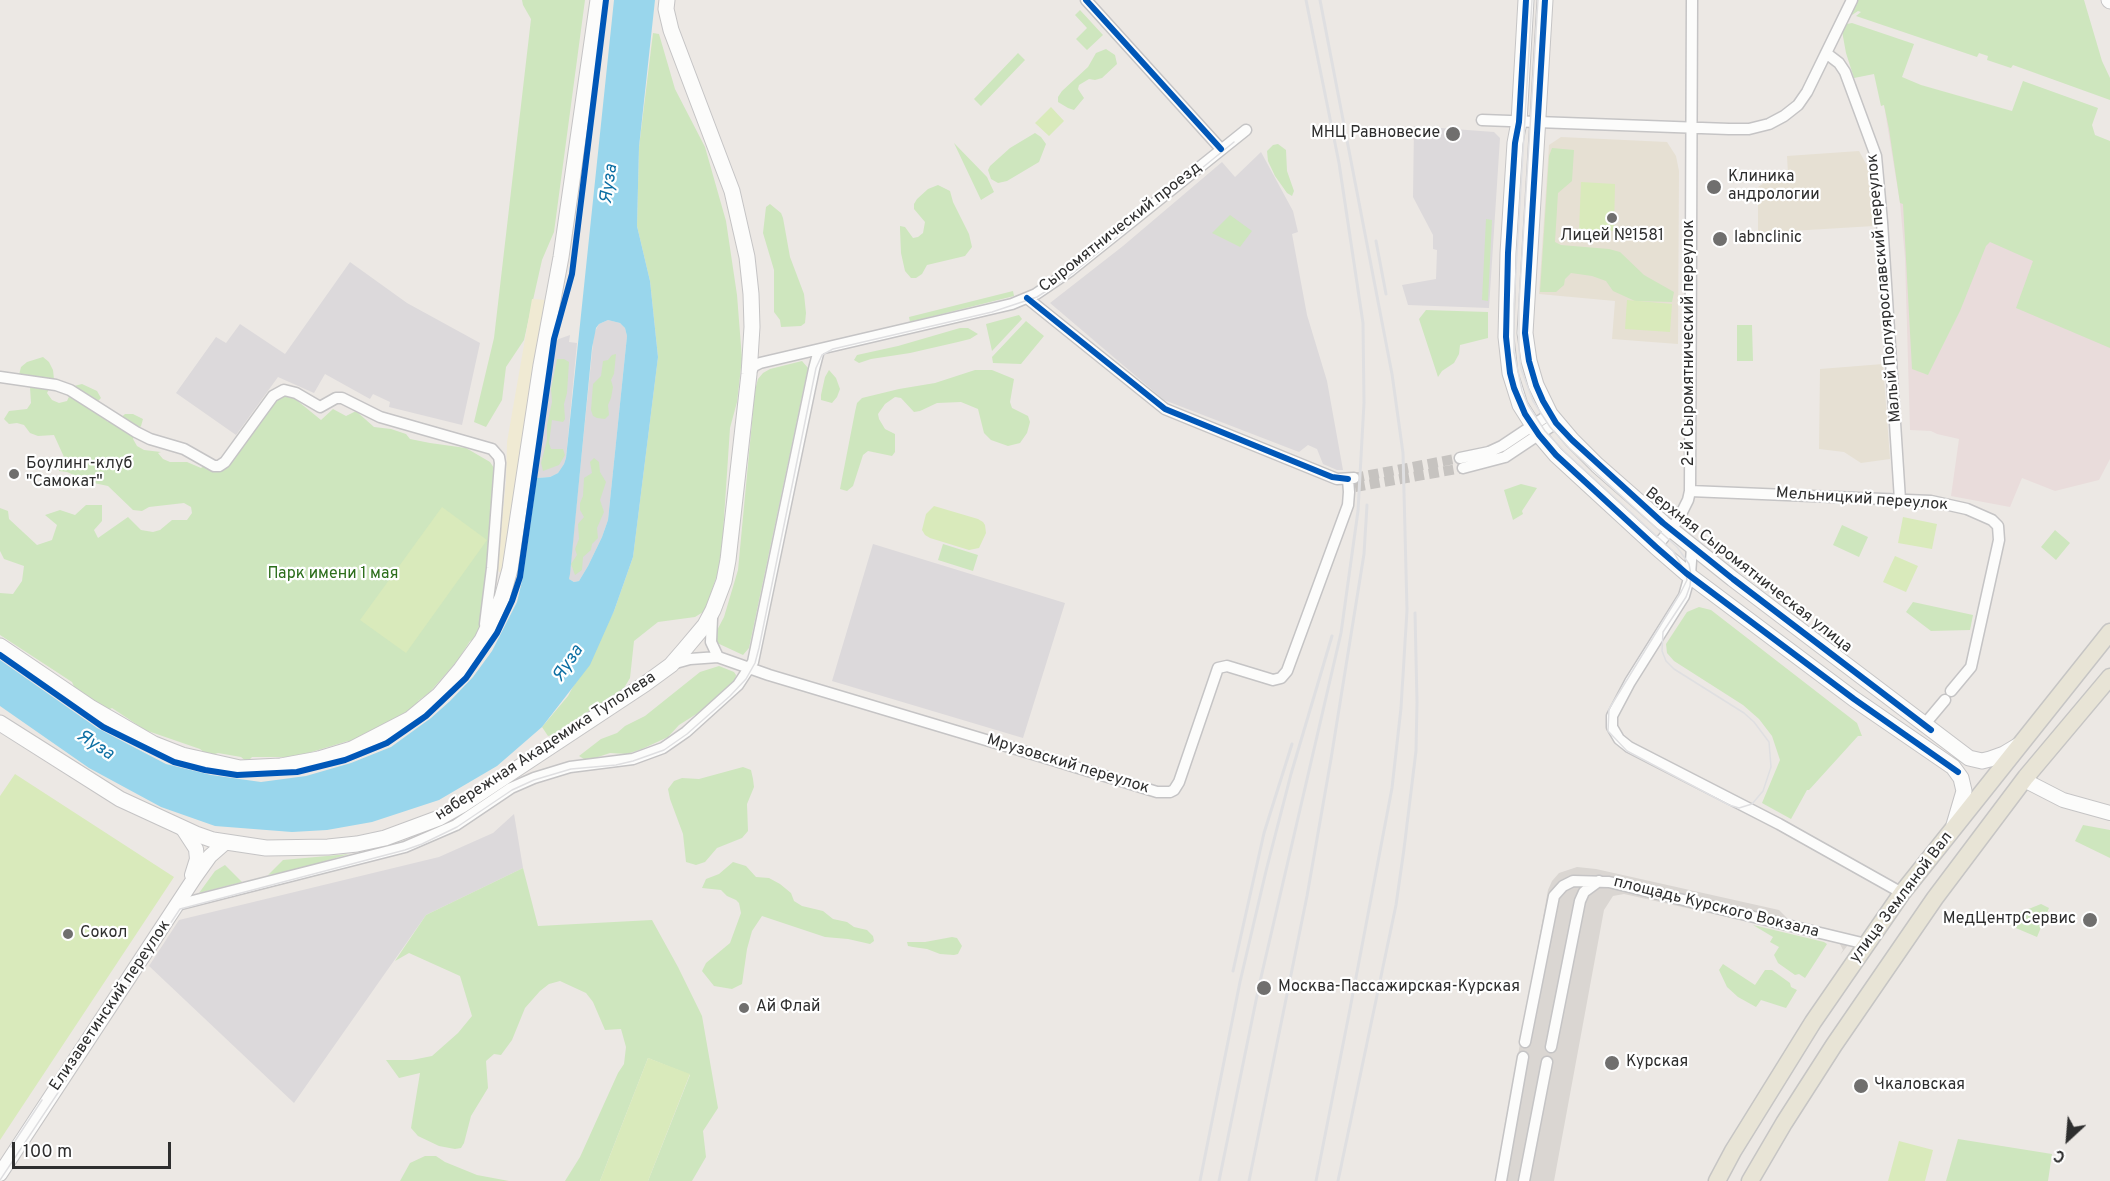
<!DOCTYPE html>
<html>
<head>
<meta charset="utf-8">
<style>
  body { margin:0 }
  #map { position:relative; width:2110px; height:1181px; overflow:hidden; background:#ece8e4; font-family:Overpass,sans-serif }
  canvas { display:block }
  .north { position:absolute; left:2038px; top:1109px; width:60px; height:60px; -webkit-text-stroke:4px #fff; paint-order:stroke; rotate:206deg; font-size:16px; font-weight:700; line-height:24px; text-align:center; color:#2e2e2e }
  .north::after { content:''; display:block; margin:auto; width:21px; height:27px; background:#2e2e2e; clip-path:polygon(50% 0,100% 100%,50% 72%,0 100%) }
  .scale { position:absolute; left:12px; top:1142px; width:159px; height:27px; box-sizing:border-box; border:3px solid #2e2e2e; border-top:0; padding-left:8px; font-size:18px; line-height:21px; white-space:nowrap; color:#2e2e2e; -webkit-text-stroke:4px #fff; paint-order:stroke }
</style>
</head>
<body>
<div id="map">
<canvas width="2110" height="1181"></canvas>
<div class="north">С</div>
<div class="scale">100 m</div>
</div>
<script>
const ctx = document.querySelector('canvas').getContext('2d');
ctx.lineJoin = 'round';
function fillPath(path, color) {
  ctx.fillStyle = color;
  ctx.fill(path, 'evenodd');
}
function poly(rows) {
  const path = new Path2D();
  for (const r of rows) {
    path.moveTo(r[0], r[1]);
    for (let i = 2; i < r.length; i += 2) path.lineTo(r[i], r[i + 1]);
  }
  return path;
}
function stroke(path, color, width, dash) {
  ctx.strokeStyle = color;
  ctx.lineWidth = width;
  ctx.lineCap = dash ? 'butt' : 'round';
  ctx.setLineDash(dash || []);
  ctx.stroke(path);
}
function drawText(font, color, halo, rows, align = 'center') {
  ctx.font = font + ' Overpass,sans-serif';
  ctx.lineWidth = 4.5;
  ctx.setLineDash([]);
  ctx.textBaseline = 'middle';
  ctx.strokeStyle = halo;
  ctx.fillStyle = color;
  for (const [text, x, y, turn = 0] of rows) {
    ctx.save();
    ctx.translate(x, y);
    ctx.rotate((+turn || 0) * Math.PI / 180);
    ctx.textAlign = isNaN(turn) ? turn : align;
    if (halo) ctx.strokeText(text, 0, 0);
    ctx.fillText(text, 0, 0);
    ctx.restore();
  }
}
const industrial = poly([
  [1414,126,1494,132,1500,138,1489,308,1408,305,1402,285,1436,279,1437,250,1433,249,1433,235,1413,197],
  [1261,152,1293,211,1298,232,1292,234,1307,315,1327,381,1343,470,1337,470,1323,464,1317,449,1308,445,1299,452,1164,400,1050,303,1123,246,1222,162,1235,177],
  [350,262,407,303,480,343,462,425,389,407,390,402,373,394,370,399,325,374,314,393,278,377,236,435,176,393,216,337,226,343,240,324,285,354],
  [608,320,620,323,625,328,627,336,608,520,602,537,588,566,579,581,574,582,569,579,594,333,599,324],
  [570,335,569,342,577,343,566,458,564,464,558,473,550,477,537,478,556,340],
  [873,544,1065,603,1023,738,832,681],
  [514,814,523,868,426,915,294,1103,149,966,179,920,439,857,493,833]
]);
const education = poly([
  [1561,137,1667,142,1676,156,1679,171,1678,344,1612,339,1615,301,1539,294,1549,145],
  [1859,151,1870,171,1874,226,1758,233,1758,187,1772,178,1788,174,1787,156],
  [1883,364,1890,459,1861,463,1844,452,1819,449,1820,369]
]);
const medical = poly([
  [1884,105,2110,160,2110,459,2099,480,2055,491,2022,478,2010,507,1951,496,1959,439,1937,434,1931,431,1910,430,1905,258,1900,203]
]);
const green = poly([
  [522,0,585,0,554,232,542,260,524,340,506,367,502,400,486,427,474,422,494,338,531,19,523,5],
  [1858,0,2084,0,2102,61,2110,78,2110,100,2013,65,2011,68,1987,60,1988,56,1979,53,1977,57,1856,16,1861,12,1858,11,1852,15,1850,14],
  [1080,10,1103,35,1087,50,1076,39,1087,28,1075,15],
  [1852,23,1914,44,1902,77,1921,85,2012,111,2023,81,2098,108,2092,125,2095,135,2110,141,2110,348,2016,308,2033,261,1990,242,1986,246,1960,311,1928,375,1912,369,1903,204,1900,203,1889,129,1884,105,1881,106,1874,74,1854,78,1846,53,1842,31,1847,24],
  [653,33,659,34,675,89,705,147,726,221,737,295,742,359,737,402,730,428,721,563,707,605,703,612,695,617,658,622,634,641,630,678,624,688,552,735,548,736,542,727,568,696,614,611,633,557,658,357,650,281,637,226,639,147],
  [1106,49,1115,55,1117,64,1102,78,1095,80,1089,79,1079,85,1078,89,1084,98,1074,110,1068,108,1058,102,1058,97,1062,91,1088,67,1096,53],
  [1018,53,1025,60,981,106,974,99],
  [1035,133,1041,137,1046,144,1039,162,1007,181,998,183,991,179,988,170,990,166,1010,148],
  [954,143,987,177,994,192,981,200],
  [1278,144,1286,150,1287,171,1294,191,1292,196,1287,193,1275,176,1268,161,1267,151,1273,145],
  [1552,148,1574,150,1572,181,1558,193,1555,242,1561,245,1609,249,1620,252,1644,275,1674,292,1672,302,1635,301,1613,291,1606,281,1592,276,1571,273,1565,279,1564,285,1556,292,1540,292,1549,156],
  [938,185,950,191,953,202,969,234,972,247,965,256,927,265,922,274,916,278,911,278,905,271,901,253,900,229,900,226,905,227,913,238,918,237,923,233,925,222,914,209,914,204,917,199,928,189],
  [770,204,781,213,783,218,790,257,804,294,806,313,805,323,801,326,781,327,780,320,774,312,774,270,763,233,766,207],
  [1230,215,1252,231,1240,247,1212,233],
  [1486,219,1492,220,1488,301,1482,300],
  [1013,291,1014,296,910,322,909,317],
  [1426,310,1488,312,1488,338,1460,345,1459,354,1454,363,1442,371,1438,377,1419,319],
  [1019,315,1022,319,992,351,986,324],
  [1026,321,1044,336,1021,364,993,363,992,357],
  [1737,325,1752,325,1753,361,1737,361],
  [960,328,968,328,978,334,970,339,958,342,910,353,871,359,859,363,854,360,857,355,898,346],
  [616,354,614,374,611,380,613,387,611,398,608,405,609,415,605,419,597,418,593,416,591,410,593,384,601,376,603,361,608,360,612,355],
  [43,357,49,362,53,370,54,379,47,393,52,400,59,403,67,401,74,386,82,384,97,391,101,398,95,404,97,411,102,417,108,422,117,421,125,414,133,414,143,419,141,426,136,432,133,439,137,446,144,450,161,452,158,453,163,459,170,462,187,462,201,468,210,461,218,461,232,450,276,400,284,396,294,398,321,420,333,409,346,416,356,411,374,427,391,429,406,434,410,439,430,443,466,448,490,462,494,468,483,618,475,639,470,641,458,660,429,693,418,701,414,712,360,741,348,741,295,757,252,757,247,762,241,757,218,753,209,756,200,749,145,730,112,708,105,711,77,693,72,682,0,635,0,593,13,594,22,581,24,566,4,559,0,551,0,508,8,511,9,519,37,545,52,540,57,525,45,515,60,510,75,515,86,505,102,505,102,521,94,530,98,538,128,517,141,530,153,532,160,530,172,520,187,520,192,513,191,507,184,503,149,507,142,511,133,510,108,486,89,482,67,472,59,471,59,463,64,457,54,435,38,436,30,433,24,425,17,423,9,424,4,419,9,411,27,409,31,403,30,387,19,375,21,367,27,362],
  [557,359,564,359,569,362,567,393,564,404,565,419,563,422,552,420,549,443,551,449,563,449,565,455,559,465,543,471,541,463,547,440,547,425,552,402,551,389],
  [802,361,808,368,749,648,743,655,715,642,714,636,724,617,738,570,755,390,758,379,763,373,770,369],
  [829,370,836,378,840,389,837,397,832,403,821,400,821,395,825,377],
  [975,370,992,370,1014,379,1010,402,1012,408,1028,416,1030,422,1027,433,1020,443,1008,446,991,440,984,433,978,409,961,402,937,403,920,411,914,412,901,398,895,397,885,404,878,414,879,419,885,429,895,434,895,452,892,456,868,451,863,455,853,486,847,491,840,489,855,412,857,403,862,398,899,389,935,383],
  [594,458,599,462,600,472,606,482,600,500,604,512,597,528,598,538,592,544,591,550,583,557,582,570,575,575,571,564,577,555,575,549,579,539,578,524,584,517,580,510,580,503,583,496,584,478,592,473,590,462],
  [1521,484,1537,488,1522,511,1523,514,1513,520,1504,490],
  [1842,525,1868,537,1859,557,1833,545],
  [2055,530,2070,543,2056,560,2041,547],
  [943,544,978,555,973,571,938,560],
  [1913,602,1973,615,1970,630,1931,631,1906,612],
  [1699,607,1711,610,1857,723,1862,736,1858,736,1809,790,1807,790,1791,819,1762,803,1780,760,1772,736,1759,719,1743,705,1674,661,1667,653,1666,644,1687,612],
  [719,666,734,672,736,675,735,681,698,713,679,725,668,737,642,749,627,754,610,753,589,760,584,759,579,756,601,739,617,733,625,726,645,716,700,672],
  [743,767,751,770,753,779,754,787,747,804,748,831,742,838,717,848,705,862,696,865,686,862,683,834,670,799,668,789,674,781,682,778,699,779],
  [2083,825,2110,830,2110,858,2075,841],
  [349,854,299,869,268,875,283,860],
  [733,862,746,866,756,877,769,878,780,884,791,893,794,901,802,906,823,911,833,919,847,922,854,927,867,930,873,936,874,941,870,944,848,939,825,937,762,916,752,931,747,949,742,984,732,989,714,986,702,971,706,963,730,943,741,913,739,903,736,900,727,896,721,890,702,888,706,879,719,874],
  [225,865,242,882,199,893,215,871],
  [523,868,538,926,652,920,678,967,702,1016,718,1108,703,1131,706,1157,692,1181,648,1181,690,1075,648,1058,600,1181,565,1181,580,1157,618,1073,624,1064,626,1047,621,1029,605,1030,593,1002,586,993,560,981,549,984,540,991,525,1008,512,1040,501,1055,494,1054,486,1061,488,1088,471,1116,464,1143,461,1148,455,1149,439,1146,418,1136,411,1128,420,1073,399,1078,386,1060,412,1060,432,1056,458,1033,472,1016,460,976,409,953,395,961,426,915],
  [2041,904,2049,908,2037,937,2011,926,2016,914],
  [1753,925,1824,942,1827,944,1805,978,1799,974,1795,975,1778,963,1774,955,1779,947,1770,942,1773,937],
  [952,937,957,938,962,946,958,954,954,955,940,954,927,949,913,947,908,946,907,942,925,942],
  [1723,964,1755,985,1765,970,1772,970,1790,983,1791,987,1797,990,1786,1008,1761,1000,1756,1007,1738,997,1727,987,1719,970],
  [1958,1139,2052,1154,2048,1181,1946,1181],
  [425,1156,436,1156,445,1162,477,1175,509,1181,400,1181,410,1163]
]);
const sand = poly([
  [532,299,546,300,528,399,506,568,502,572,499,572,497,567,506,481,507,442]
]);
const pitch = poly([
  [1051,107,1064,121,1049,136,1035,123],
  [1581,182,1615,184,1614,231,1579,230],
  [1627,300,1672,304,1670,332,1625,329],
  [934,506,978,519,983,522,985,525,986,533,979,548,969,550,930,538,925,535,922,530,926,514],
  [442,507,487,540,406,653,360,620],
  [1903,517,1937,524,1932,549,1898,543],
  [1895,556,1918,566,1906,592,1883,582],
  [15,774,174,877,0,1140,0,796],
  [648,1058,690,1074,648,1181,600,1181],
  [1899,1141,1933,1150,1925,1181,1888,1181]
]);
const plaza = poly([
  [1577,867,1596,869,1779,910,1790,921,1853,937,1856,935,1840,955,1843,950,1840,944,1825,939,1624,894,1613,896,1604,910,1554,1181,1495,1181,1548,890,1552,881,1559,873]
]);
const water = poly([
  [614,0,655,0,639,147,637,226,650,281,658,357,633,557,614,611,590,665,542,727,497,766,439,800,372,822,327,830,292,832,215,826,161,807,89,768,0,706,0,660,97,728,166,764,211,775,261,782,306,776,351,763,391,747,431,718,450,701,473,677,492,651,517,602,523,577,537,478,550,477,558,473,564,464,566,458],
  [608,320,620,323,625,328,627,336,608,520,602,537,588,566,579,581,574,582,569,579,570,574,592,348,596,328,599,324]
]);
const minorTunnel = poly([
  [1354,478,1460,458],
  [1355,487,1463,468]
]);
const minor = poly([
  [1086,0,1221,149],
  [1826,53,1839,63,1845,72,1876,156,1882,222,1900,500],
  [1482,120,1729,129,1749,129,1769,124,1784,116,1798,105,1807,92,1852,0],
  [1027,298,1165,409,1332,477,1337,479,1354,478],
  [749,374,754,366,760,363,978,312,1012,304,1036,294,1070,271,1246,130],
  [0,377,56,385,70,390,136,432,150,439,184,449,214,466,219,466,225,462,273,396,284,390,296,393,320,407,336,398,342,398,380,417,492,449,499,457,500,463,492,568,485,624],
  [1460,458,1489,452,1502,446,1550,414],
  [1463,468,1505,457,1556,423],
  [1690,491,1931,501,1967,509,1992,520,1998,526,1999,540,1971,667,1951,691],
  [1656,547,1678,520,1688,500,1690,491,1692,0],
  [1692,547,1690,575,1684,596,1630,682,1612,716,1612,727,1619,739,1629,747,1779,824,1902,893],
  [712,618,711,642,718,657],
  [672,664,690,659,718,657,769,675,1046,758,1157,792,1170,792,1174,790,1179,782,1218,668,1227,666,1273,680,1281,678,1287,671,1348,505,1349,492,1348,479],
  [1924,725,1945,700],
  [177,905,405,847,456,825,511,788,534,778,570,767,633,759,663,748,686,732,738,685,753,662,814,369,819,350],
  [1525,1042,1554,896,1563,886,1573,881,1609,882,1866,944],
  [1551,1047,1580,901,1584,892,1599,881],
  [1501,1181,1523,1057],
  [1524,1181,1547,1062]
]);
const tertiary = poly([
  [2024,780,2063,800,2110,813],
  [183,829,196,849,197,859,192,875],
  [0,1174,195,877,210,856,226,842]
]);
const secondary = poly([
  [1526,0,1519,122,1515,143,1508,253,1506,337,1510,373,1520,405,1539,435,1556,455,1656,547,1686,573,1854,699,1953,767,1961,778,1964,791,1954,825],
  [1545,0,1525,333,1529,361,1536,385,1550,414,1572,440,1597,465,1663,523,1733,579,1969,758,1982,761,1990,759,2004,754,2019,745],
  [2109,0,2110,1],
  [0,646,90,707,154,744,182,755,240,768,281,766,319,759,352,749,410,719,439,695,461,669,482,640,502,598,510,569,541,365,561,257,598,0],
  [0,723,120,799,196,834,213,840,266,848,328,847,357,844,385,838,439,818,462,805,645,684,671,665,684,650,705,625,713,610,724,581,728,560,749,374,752,327,751,294,747,257,732,191,671,30,666,9,667,0]
]);
const primary = poly([
  [1717,1181,1733,1151,1813,1022,1902,893,2110,632],
  [1750,1181,1784,1123,1834,1045,1935,898,2026,777,2110,677]
]);
const tram = poly([
  [1532,0,1514,304,1514,352,1522,391,1528,405,1545,431,1565,452,1673,551,1686,573,1687,580,1681,592,1609,709,1608,731,1627,751,1729,805,1739,808,1752,804,1763,791,1771,767,1769,742,1754,722,1744,713,1674,669,1666,661,1662,651,1663,632,1686,597,1690,586,1691,575,1689,564,1677,547,1569,448,1550,427,1533,401,1521,369,1519,350,1519,303,1538,0],
  [70,1057,140,952],
  [11,1147,42,1100],
  [0,1180,180,909,405,850,422,844,457,827,512,790,534,780,571,769,616,765,633,761,664,750,687,734,730,696,746,679,755,663,759,648,816,368,822,355,833,349,992,312,1037,297,1068,277,1234,142]
]);
const rail = poly([
  [1376,241,1386,294],
  [1233,971,1264,833,1292,744],
  [1200,1181,1240,982,1266,871,1291,774,1332,636],
  [1219,1181,1259,986,1341,633,1358,511,1364,403,1363,323,1339,163,1306,0],
  [1249,1181,1307,896,1331,759,1364,554,1367,505],
  [1316,1181,1350,1009,1392,788,1401,708,1407,610,1403,453,1392,374,1320,0],
  [1338,1181,1396,905,1404,849,1416,751,1417,702,1415,613]
]);
const cycleway = poly([
  [1086,0,1221,149],
  [1526,0,1519,122,1515,143,1508,253,1506,337,1510,373,1514,388,1525,414,1539,435,1556,455,1656,547,1686,573,1854,699,1958,772],
  [1545,0,1525,333,1529,361,1536,385,1543,401,1556,423,1572,440,1663,523,1733,579,1931,730],
  [1027,298,1165,409,1332,477,1348,479],
  [0,655,103,727,174,762,205,770,237,775,297,772,345,760,387,743,426,716,466,678,497,633,512,601,520,577,554,339,572,274,606,0]
]);
const markers = [
  [1453,134,8,"#706f6e"],
  [1714,187,8,"#706f6e"],
  [1612,218,6,"#706f6e"],
  [1720,239,8,"#706f6e"],
  [14,474,6,"#706f6e"],
  [2090,920,8,"#706f6e"],
  [68,934,6,"#706f6e"],
  [1264,988,8,"#706f6e"],
  [744,1008,6,"#706f6e"],
  [1612,1063,8,"#706f6e"],
  [1861,1086,8,"#706f6e"]
];
const poiNames = [
  ["МНЦ Равновесие",1440,134,"right"],
  ["Клиника",1728,178],
  ["андрологии",1728,196],
  ["Лицей №1581",1612,237,"center"],
  ["labnclinic",1734,239],
  ["Боулинг-клуб",26,465],
  ["\"Самокат\"",26,483],
  ["МедЦентрСервис",2076,920,"right"],
  ["Сокол",80,934],
  ["Москва-Пассажирская-Курская",1278,988],
  ["Ай Флай",756,1008],
  ["Курская",1626,1063],
  ["Чкаловская",1874,1086]
];
const streetNames = [
  ["Сыромятнический проезд",1121,228,-38],
  ["Малый Полуярославский переулок",1885,288,-95],
  ["2-й Сыромятнический переулок",1690,343,-90],
  ["Мельницкий переулок",1862,500,4],
  ["Верхняя Сыромятническая улица",1748,571,38],
  ["набережная Академика Туполева",546,747,-33],
  ["Мрузовский переулок",1068,765,17],
  ["улица Земляной Вал",1902,898,-53],
  ["площадь Курского Вокзала",1716,908,14],
  ["Елизаветинский переулок",111,1006,-56]
];
const parkNames = [
  ["Парк имени 1 мая",333,575]
];
const waterNames = [
  ["Яуза",610,184,-82],
  ["Яуза",569,664,-56],
  ["Яуза",95,746,33]
];
fillPath(industrial, '#dcd9db');
fillPath(education, '#e6e0d3');
fillPath(medical, '#e9dcdb');
fillPath(green, '#cee6be');
fillPath(sand, '#f0ead3');
fillPath(pitch, '#d9eabb');
fillPath(plaza, '#dad6d2');
fillPath(water, '#99d6ec');
stroke(minorTunnel, '#c6c3c0', 10, [10, 5]);
stroke(minor, '#c5c4c5', 13);
stroke(tertiary, '#c5c4c5', 16);
stroke(secondary, '#c5c4c5', 17);
stroke(primary, '#c6c5c4', 19);
stroke(minor, '#fcfcfb', 10);
stroke(tertiary, '#fcfcfb', 14);
stroke(secondary, '#fcfcfb', 15);
stroke(primary, '#e8e4d6', 16);
stroke(tram, '#dfdfe1', 1.5);
stroke(rail, '#dfdfe1', 3);
stroke(cycleway, '#0057b8', 6);
for (const [x, y, r, color] of markers) {
  const dot = new Path2D();
  dot.arc(x, y, r, 0, 2 * Math.PI);
  ctx.fillStyle = color;
  ctx.fill(dot);
  stroke(dot, '#fff', 2);
}
drawText('16px', '#2e2e2e', '#fff', poiNames, 'left');
drawText('16px', '#2e2e2e', '#fff', streetNames);
drawText('16px', '#2c6e1b', '#fff', parkNames);
drawText('italic 18px', '#0d6fa3', '#fff', waterNames);
</script>
</body>
</html>
